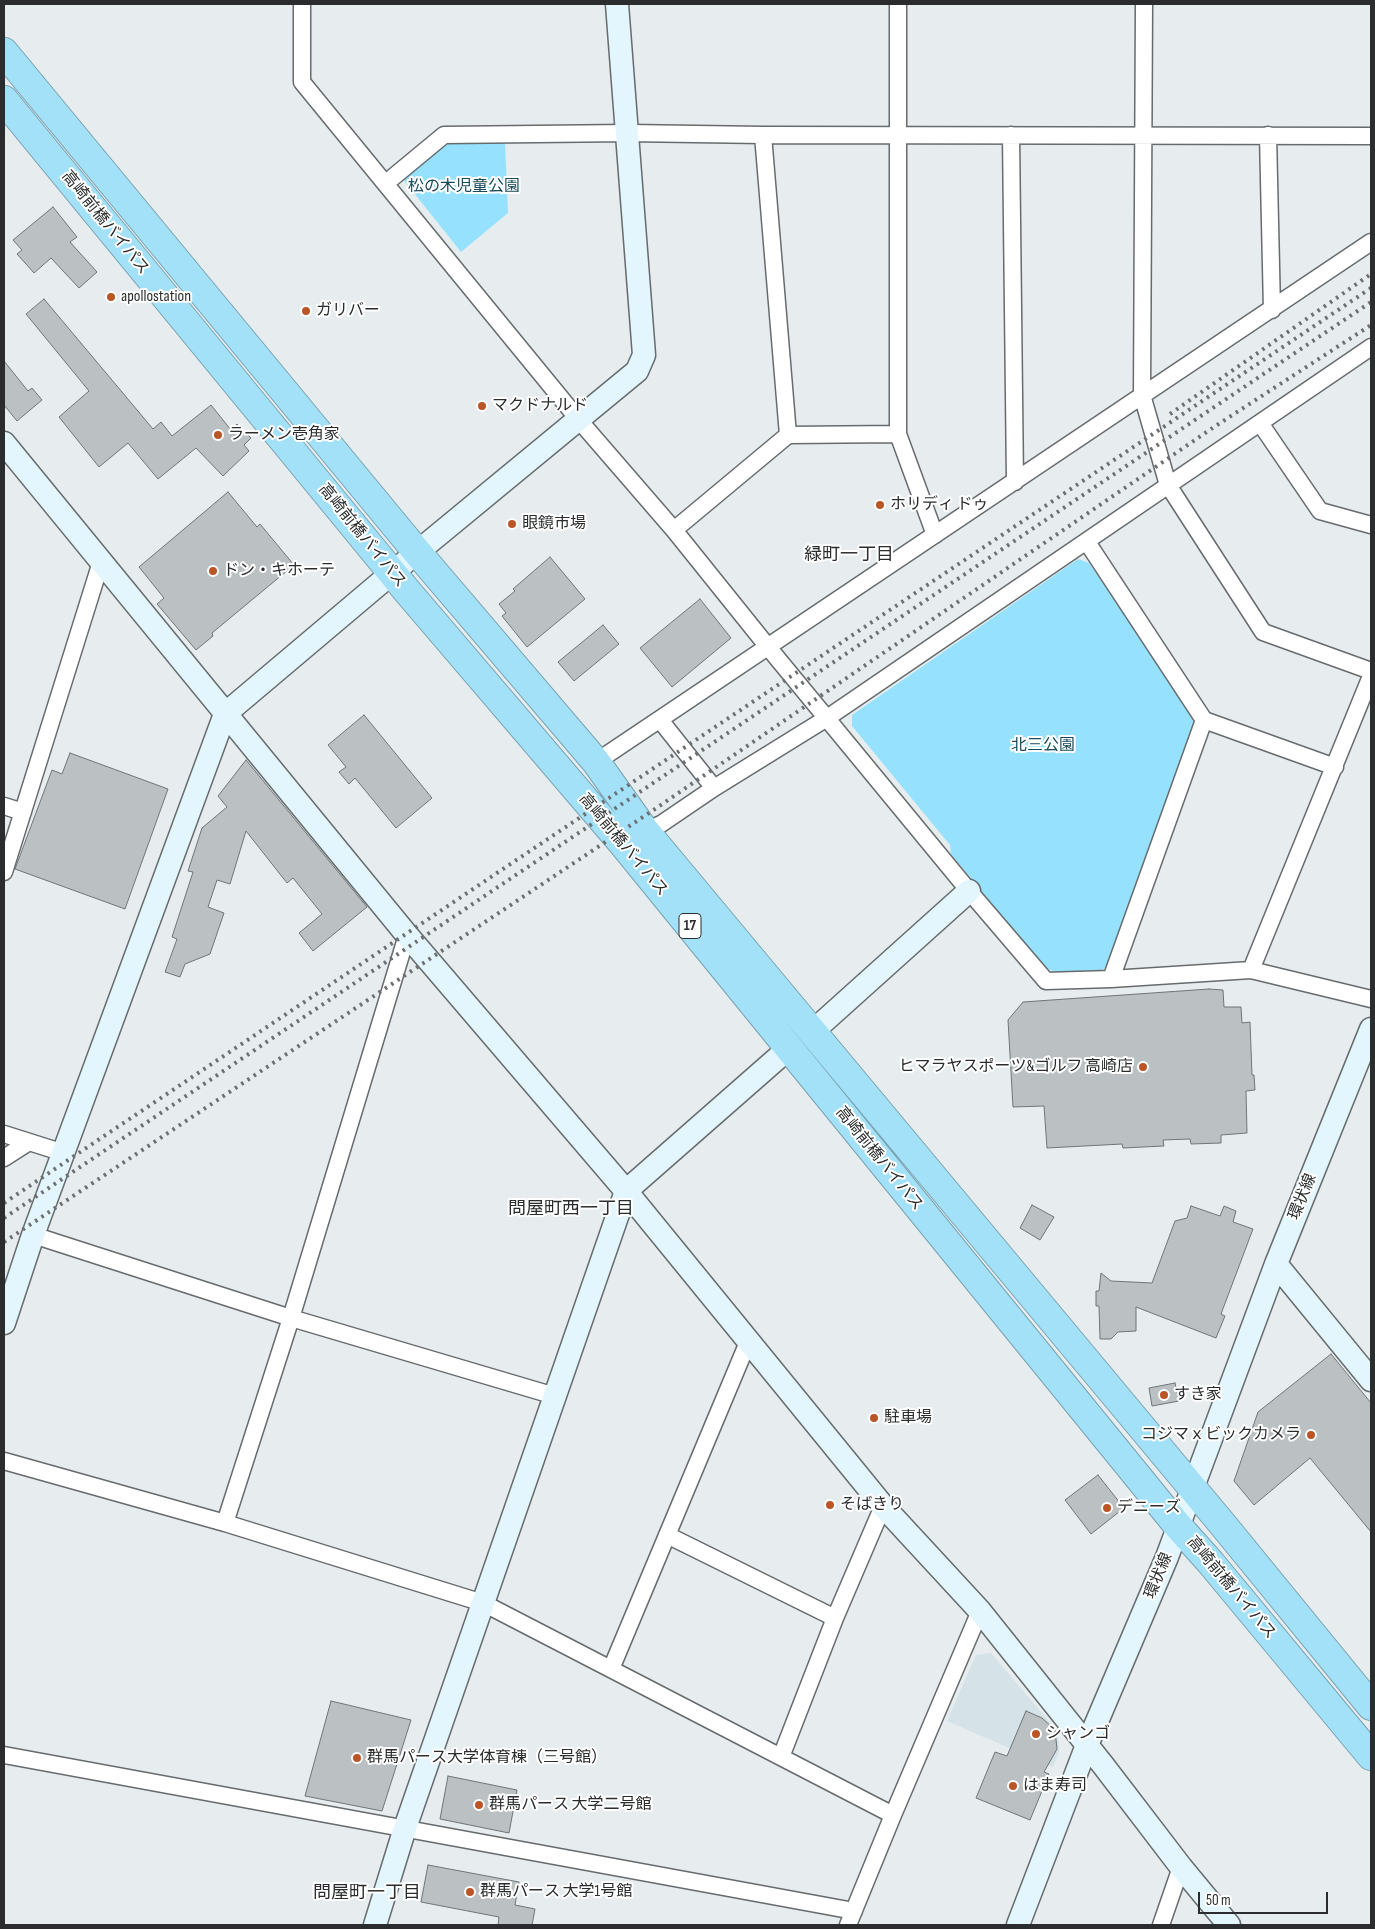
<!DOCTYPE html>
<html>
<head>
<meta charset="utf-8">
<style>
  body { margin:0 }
  #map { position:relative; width:1375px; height:1929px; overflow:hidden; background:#e7edef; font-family:"Sofia Sans Condensed",sans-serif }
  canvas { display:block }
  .frame { position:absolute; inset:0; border:5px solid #2a2c2d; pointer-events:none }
  .scale { position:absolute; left:1198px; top:1892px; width:130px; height:22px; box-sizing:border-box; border:2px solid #2a2c2d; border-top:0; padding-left:6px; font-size:15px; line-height:18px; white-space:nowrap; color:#2a2c2d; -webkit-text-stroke:4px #fff; paint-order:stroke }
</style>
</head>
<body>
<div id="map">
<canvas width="1375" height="1929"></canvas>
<div class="frame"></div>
<div class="scale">50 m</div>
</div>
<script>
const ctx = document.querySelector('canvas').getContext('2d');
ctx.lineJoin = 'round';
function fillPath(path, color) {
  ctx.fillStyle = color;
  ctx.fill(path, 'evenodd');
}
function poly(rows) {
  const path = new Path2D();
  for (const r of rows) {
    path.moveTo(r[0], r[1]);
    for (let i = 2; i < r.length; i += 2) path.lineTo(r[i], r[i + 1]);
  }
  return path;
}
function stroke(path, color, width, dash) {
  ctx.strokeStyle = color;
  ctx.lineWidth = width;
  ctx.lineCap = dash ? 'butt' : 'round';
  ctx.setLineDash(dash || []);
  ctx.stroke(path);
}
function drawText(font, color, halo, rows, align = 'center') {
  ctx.font = font + ' "Sofia Sans Condensed","Noto Sans JP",sans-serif';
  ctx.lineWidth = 4;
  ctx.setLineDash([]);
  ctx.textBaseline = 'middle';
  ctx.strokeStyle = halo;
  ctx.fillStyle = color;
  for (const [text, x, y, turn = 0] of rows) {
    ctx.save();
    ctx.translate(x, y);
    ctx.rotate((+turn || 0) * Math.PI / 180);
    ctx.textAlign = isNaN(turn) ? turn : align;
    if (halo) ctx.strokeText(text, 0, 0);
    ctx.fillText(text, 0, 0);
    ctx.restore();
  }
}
const built = poly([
  [991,1653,1058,1732,1059,1752,1053,1767,947,1721,976,1655]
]);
const green = poly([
  [505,142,508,213,461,252,402,178,445,143],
  [1078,559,1089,563,1193,714,1194,726,1107,967,1098,972,1060,974,1048,969,1037,959,951,854,950,845,852,726,852,715]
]);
const building = poly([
  [53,207,77,237,70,242,97,272,79,288,51,258,34,273,17,254,22,250,13,240,53,207],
  [44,299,153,429,161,422,172,436,211,405,231,430,237,424,251,438,244,445,249,451,223,476,196,448,158,479,128,443,99,467,59,417,89,391,26,314,44,299],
  [4,361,28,391,32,388,42,400,17,421,4,405,4,361],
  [228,492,257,527,260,524,294,565,212,633,213,636,196,650,157,604,164,598,139,567,228,492],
  [550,557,585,599,527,647,502,616,506,613,499,604,515,591,513,589,550,557],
  [700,599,731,638,672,687,640,648,700,599],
  [603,625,619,644,574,681,558,662,603,625],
  [364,715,432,798,396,828,355,778,349,784,339,772,346,767,328,745,364,715],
  [70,753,168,789,125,909,15,869,52,770,62,774,70,753],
  [246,760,367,907,313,951,299,933,322,914,293,878,287,883,246,831,230,884,217,880,208,907,224,913,210,954,185,964,180,977,165,972,177,939,172,937,193,872,188,871,202,828,227,807,218,796,246,760],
  [1209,989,1223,990,1224,1007,1241,1007,1242,1023,1250,1022,1252,1075,1254,1075,1255,1090,1246,1091,1247,1133,1221,1135,1221,1143,1191,1144,1190,1139,1163,1140,1164,1146,1123,1148,1122,1144,1047,1148,1044,1106,1013,1107,1008,1020,1023,1002,1209,989],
  [1032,1205,1054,1217,1040,1240,1020,1228,1032,1205],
  [1191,1206,1220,1216,1224,1206,1236,1211,1233,1222,1253,1229,1221,1314,1225,1316,1216,1338,1136,1307,1136,1331,1118,1332,1111,1339,1100,1339,1099,1306,1096,1306,1096,1291,1099,1291,1101,1273,1111,1281,1152,1283,1175,1221,1187,1218,1191,1206],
  [1331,1354,1371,1403,1371,1532,1310,1458,1254,1505,1234,1481,1258,1412,1331,1354],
  [1175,1383,1179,1401,1152,1406,1149,1388,1175,1383],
  [1098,1475,1124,1508,1091,1534,1065,1500,1098,1475],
  [331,1701,411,1720,382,1811,305,1796,331,1701],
  [1026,1711,1042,1718,1055,1730,1057,1749,1044,1772,1049,1774,1030,1820,976,1798,995,1752,1007,1756,1026,1711],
  [448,1776,517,1790,509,1833,440,1819,448,1776],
  [428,1865,519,1882,515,1905,535,1909,532,1925,498,1925,499,1917,421,1902,428,1865]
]);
const street = poly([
  [302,4,302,82,578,419,674,530,768,647,969,891,1046,981,1111,979,1251,970,1371,999],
  [898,4,898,434,935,535],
  [1144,4,1142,395,1168,485,1263,632,1371,671],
  [763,135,788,435],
  [1011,135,1015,482],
  [1268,135,1272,310],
  [386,183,444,135,628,133,763,135,1371,136],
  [1260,423,1320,511,1371,525],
  [674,530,788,435,898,434],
  [1087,542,1204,720,1335,767],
  [660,720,714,788],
  [596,762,1371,242],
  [4,806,23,812],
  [645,831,661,824,714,788,827,718,1371,347],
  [4,872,101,562],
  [1251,970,1371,676],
  [1111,979,1204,720],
  [4,1134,64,1153],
  [4,1158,29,1142],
  [33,1235,291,1318,555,1396],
  [4,1461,225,1523,483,1603,893,1815],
  [225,1523,291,1318,407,935],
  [667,1535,835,1618],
  [611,1669,748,1342],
  [4,1755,854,1911],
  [781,1757,835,1618,883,1506],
  [848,1925,893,1815,980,1611],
  [1161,1925,1181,1867]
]);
const secondary = poly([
  [4,443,407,935,626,1191,883,1506,980,1611,1103,1765,1181,1867,1229,1925],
  [811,1033,969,891],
  [1276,1264,1371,1380],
  [4,1323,33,1235,225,714,392,573,637,371,644,355,617,4],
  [375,1925,405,1828,626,1191,789,1048],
  [1018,1925,1087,1745,1167,1557,1276,1264,1371,1029]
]);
const highway = poly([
  [4,52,417,552,596,762,645,831,1224,1526,1371,1706],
  [4,100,407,591,623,844,1178,1526,1211,1563,1371,1756]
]);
const rail = poly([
  [1170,414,1371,274],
  [4,1203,1371,288],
  [4,1218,1371,302],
  [4,1242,652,811,1214,427,1371,325]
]);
const markers = [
  [111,297,5,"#ba5526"],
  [306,311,5,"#ba5526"],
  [482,406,5,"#ba5526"],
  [218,435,5,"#ba5526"],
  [880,505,5,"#ba5526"],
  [512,524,5,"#ba5526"],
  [213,571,5,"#ba5526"],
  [1143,1067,5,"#ba5526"],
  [1164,1395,5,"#ba5526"],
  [874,1418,5,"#ba5526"],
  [1311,1435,5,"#ba5526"],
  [830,1505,5,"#ba5526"],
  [1107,1508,5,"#ba5526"],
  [1036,1734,5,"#ba5526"],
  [357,1758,5,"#ba5526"],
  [1013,1786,5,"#ba5526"],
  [479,1805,5,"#ba5526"],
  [470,1892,5,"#ba5526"]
];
const shields = [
  [690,926,22]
];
const shieldNames = [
  ["17",690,926]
];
const parkNames = [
  ["松の木児童公園",464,187],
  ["北三公園",1043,746]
];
const streetNames = [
  ["高崎前橋バイパス",105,223,51],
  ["高崎前橋バイパス",362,536,51],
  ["高崎前橋バイパス",623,845,50],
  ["高崎前橋バイパス",879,1159,51],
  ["環状線",1303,1197,-68],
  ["環状線",1159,1576,-68],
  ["高崎前橋バイパス",1231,1588,50]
];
const poiNames = [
  ["apollostation",121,297],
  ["ガリバー",316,311],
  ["マクドナルド",492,406],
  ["ラーメン壱角家",228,435],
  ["ホリディ ドゥ",890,505],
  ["眼鏡市場",522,524],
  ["ドン・キホーテ",223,571],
  ["ヒマラヤスポーツ&ゴルフ 高崎店",1133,1067,"right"],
  ["すき家",1174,1395],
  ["駐車場",884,1418],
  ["コジマｘビックカメラ",1301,1435,"right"],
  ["そばきり",840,1505],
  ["デニーズ",1117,1508],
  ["シャンゴ",1046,1734],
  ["群馬パース大学体育棟（三号館）",367,1758],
  ["はま寿司",1023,1786],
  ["群馬パース 大学二号館",489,1805],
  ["群馬パース 大学1号館",480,1892]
];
const neighbourhoodNames = [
  ["緑町一丁目",849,555],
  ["問屋町西一丁目",571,1209],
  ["問屋町一丁目",367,1893]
];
fillPath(built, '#d5e2e8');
fillPath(green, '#96e2fe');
fillPath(building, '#bbc1c3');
stroke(building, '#6f7577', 1);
stroke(street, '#666b6d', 19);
stroke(secondary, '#666b6d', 25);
stroke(highway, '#79a2b1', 30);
stroke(street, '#fff', 16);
stroke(secondary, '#e3f6fd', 22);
stroke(highway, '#a3e1f8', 28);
stroke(rail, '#6d7072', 4, [2.5, 5]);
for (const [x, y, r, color] of markers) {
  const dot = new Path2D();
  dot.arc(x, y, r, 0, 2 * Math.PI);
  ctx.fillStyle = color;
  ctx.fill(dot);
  stroke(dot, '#fff', 2);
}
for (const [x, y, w] of shields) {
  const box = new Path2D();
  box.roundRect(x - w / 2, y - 12.5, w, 25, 4);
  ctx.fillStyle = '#fff';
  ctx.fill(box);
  stroke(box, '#2a2c2d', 1);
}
drawText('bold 15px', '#2a2c2d', null, shieldNames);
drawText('16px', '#184a5a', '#fff', parkNames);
drawText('16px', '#2a2c2d', '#fff', streetNames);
drawText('16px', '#2a2c2d', '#fff', poiNames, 'left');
drawText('18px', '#2a2c2d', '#fff', neighbourhoodNames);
</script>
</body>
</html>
